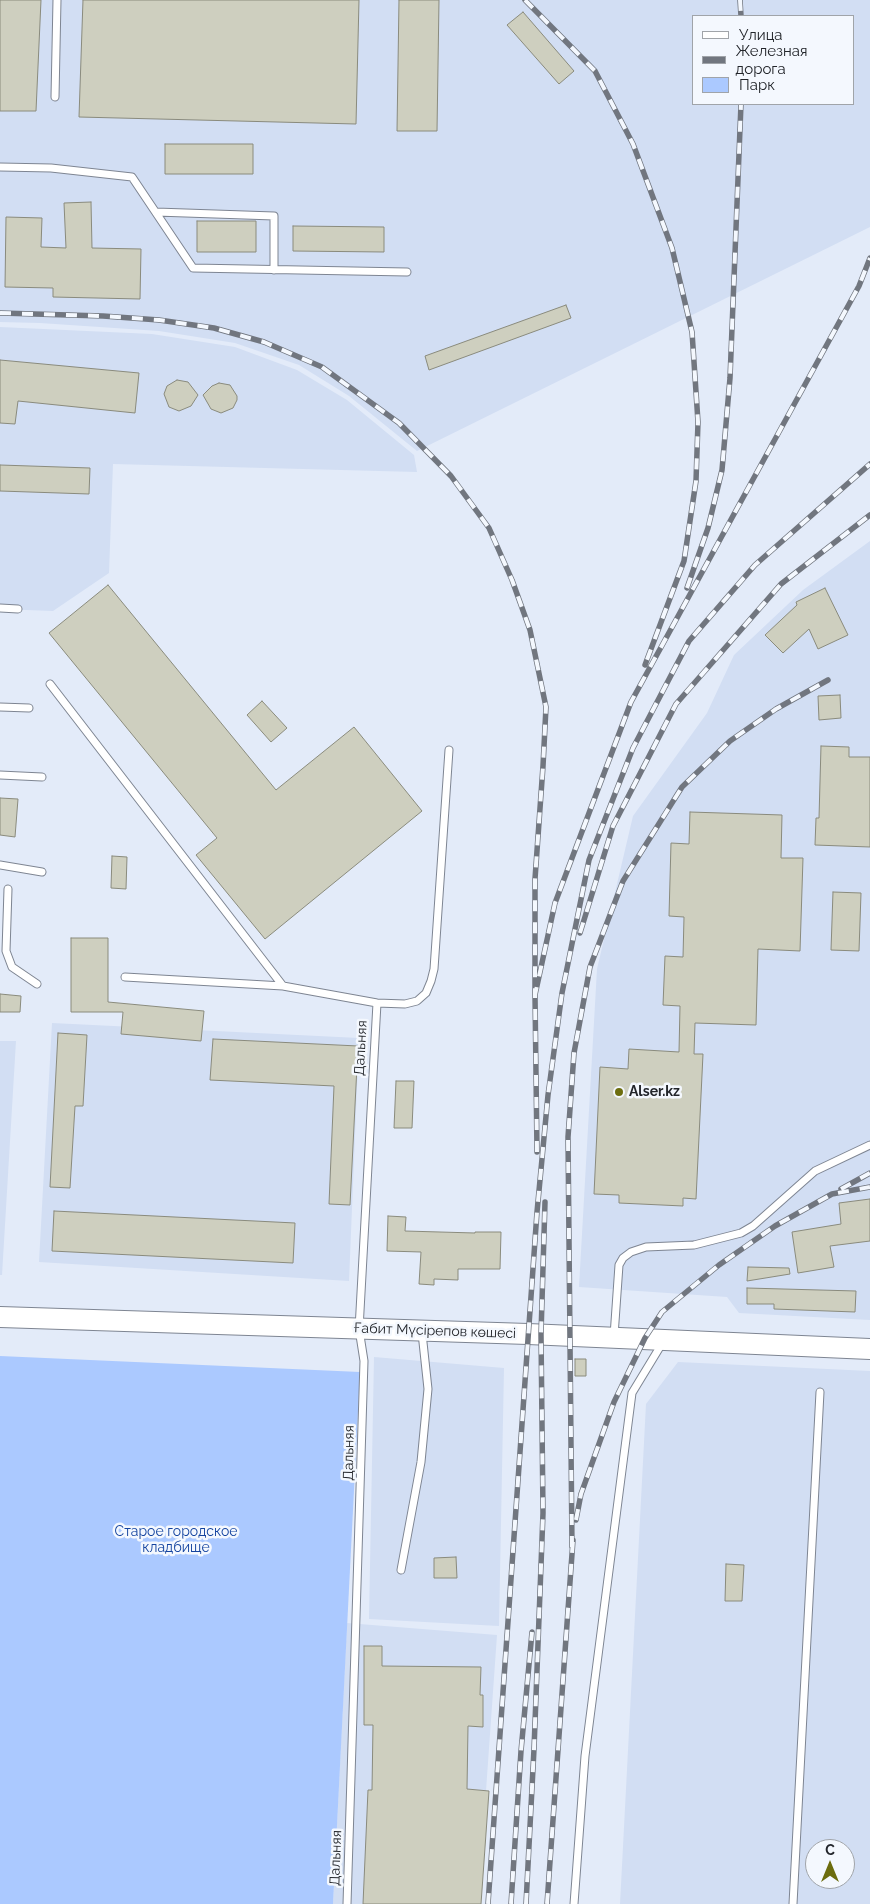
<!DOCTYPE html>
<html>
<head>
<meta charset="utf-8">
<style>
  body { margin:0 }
  #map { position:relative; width:870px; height:1904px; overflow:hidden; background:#e3ebf9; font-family:Raleway,sans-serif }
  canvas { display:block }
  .legend { position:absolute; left:692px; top:15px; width:162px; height:90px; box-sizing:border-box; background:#f4f8fe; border:1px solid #a0a4a9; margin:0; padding:6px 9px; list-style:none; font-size:15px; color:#22252a }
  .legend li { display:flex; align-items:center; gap:10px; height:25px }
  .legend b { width:25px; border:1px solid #a0a4a9 }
  .north { position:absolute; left:805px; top:1839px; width:50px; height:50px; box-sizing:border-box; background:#f4f8fe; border:1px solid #a0a4a9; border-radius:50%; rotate:0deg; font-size:14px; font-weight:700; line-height:20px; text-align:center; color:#22252a }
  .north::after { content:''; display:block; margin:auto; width:18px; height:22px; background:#6c6d0e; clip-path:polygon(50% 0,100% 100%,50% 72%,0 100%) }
</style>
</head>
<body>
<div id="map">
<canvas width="870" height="1904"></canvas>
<ul class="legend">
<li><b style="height:6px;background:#fff"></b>Улица</li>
<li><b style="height:6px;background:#71767f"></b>Железная дорога</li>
<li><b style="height:14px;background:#abc9ff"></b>Парк</li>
</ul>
<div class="north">С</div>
</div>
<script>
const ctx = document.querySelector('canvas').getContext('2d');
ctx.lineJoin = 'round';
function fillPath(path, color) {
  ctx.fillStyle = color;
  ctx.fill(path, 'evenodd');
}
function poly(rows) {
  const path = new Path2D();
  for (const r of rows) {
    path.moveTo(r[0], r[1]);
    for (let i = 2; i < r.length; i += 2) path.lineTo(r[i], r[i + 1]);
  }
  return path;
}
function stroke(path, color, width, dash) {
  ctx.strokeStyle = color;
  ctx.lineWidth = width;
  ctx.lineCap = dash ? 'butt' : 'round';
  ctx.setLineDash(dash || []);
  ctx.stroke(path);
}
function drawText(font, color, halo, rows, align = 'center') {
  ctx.font = font + ' Raleway,sans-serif';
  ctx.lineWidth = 5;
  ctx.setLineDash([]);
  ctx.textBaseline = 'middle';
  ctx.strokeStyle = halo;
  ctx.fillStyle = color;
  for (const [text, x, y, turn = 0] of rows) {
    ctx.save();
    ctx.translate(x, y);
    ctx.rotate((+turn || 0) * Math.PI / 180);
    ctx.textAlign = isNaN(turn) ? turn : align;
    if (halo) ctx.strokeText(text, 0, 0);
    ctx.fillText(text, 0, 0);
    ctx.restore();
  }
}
const built = poly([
  [0,0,870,0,870,227,417,451,349,396,299,365,235,343,159,331,40,323,0,322],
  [694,16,854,16,854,104,694,104],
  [0,327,152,334,235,347,297,370,347,400,414,455,417,472,113,464,109,573,53,611,0,609],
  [870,541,870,1320,739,1313,727,1297,579,1287,597,969,633,816,707,713,734,655,803,590],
  [52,1023,359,1038,349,1281,39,1262],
  [0,1041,16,1041,2,1275,0,1275],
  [374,1357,504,1368,499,1626,369,1619],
  [678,1362,870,1371,870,1904,620,1904,646,1404],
  [815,1849,845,1849,845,1879,815,1879],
  [347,1623,497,1635,478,1904,333,1904]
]);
const green = poly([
  [0,1356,360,1372,333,1904,0,1904]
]);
const building = poly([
  [0,0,41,0,36,111,0,111,0,0],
  [83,0,359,0,356,124,79,117,83,0],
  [399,0,439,0,437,131,397,131,399,0],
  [523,12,574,71,559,84,507,25,523,12],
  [165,144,253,144,253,174,165,174,165,144],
  [91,202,92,248,141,249,140,299,53,297,53,288,5,287,6,217,42,218,41,247,66,248,64,203,91,202],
  [197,221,256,221,256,252,197,252,197,221],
  [293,226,384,227,384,252,293,251,293,226],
  [566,305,571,318,429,370,425,356,566,305],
  [0,360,139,373,135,413,18,401,15,424,0,423,0,360],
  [177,380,188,382,198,395,191,406,179,411,169,407,164,394,167,386,177,380],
  [219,383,230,385,237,396,237,400,233,408,221,413,211,409,203,395,212,386,219,383],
  [0,465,90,468,89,494,0,491,0,465],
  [108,585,276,790,354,727,422,811,265,939,196,855,217,838,49,633,108,585],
  [825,588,848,635,818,649,809,629,783,653,765,635,797,605,796,602,825,588],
  [840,695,841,718,819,720,818,696,840,695],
  [262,701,287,728,271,742,247,715,262,701],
  [821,746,849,747,849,757,870,757,870,847,815,845,816,818,819,818,821,746],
  [0,798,18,799,15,837,0,835,0,798],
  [690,812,782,815,781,858,803,858,800,951,758,949,756,1025,695,1023,694,1054,703,1054,696,1199,683,1198,683,1206,619,1203,619,1195,594,1194,600,1067,628,1069,629,1049,679,1052,680,1006,663,1005,665,956,683,957,684,917,669,916,671,843,689,844,690,812],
  [112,856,127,857,126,889,111,888,112,856],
  [833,892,861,893,859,951,831,950,833,892],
  [71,938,108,938,108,1002,204,1011,201,1041,121,1034,123,1012,71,1012,71,938],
  [0,994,21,996,20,1012,0,1012,0,994],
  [58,1033,87,1035,83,1106,75,1106,70,1188,50,1187,58,1033],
  [213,1039,358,1046,350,1205,329,1204,334,1086,210,1080,213,1039],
  [396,1081,414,1081,412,1128,394,1128,396,1081],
  [870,1199,870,1241,830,1246,834,1267,798,1273,792,1232,841,1224,839,1203,870,1199],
  [54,1211,295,1223,293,1263,52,1251,54,1211],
  [388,1216,406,1217,405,1231,475,1233,475,1232,501,1232,500,1269,458,1269,458,1280,434,1279,434,1285,419,1284,421,1252,387,1251,388,1216],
  [748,1267,789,1268,790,1274,747,1281,748,1267],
  [747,1288,856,1291,855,1312,774,1309,774,1304,747,1304,747,1288],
  [575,1359,586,1359,586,1376,575,1376,575,1359],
  [456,1557,457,1578,434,1578,434,1558,456,1557],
  [726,1564,744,1565,742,1601,725,1601,726,1564],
  [364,1646,382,1646,382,1666,481,1667,480,1695,483,1695,483,1727,468,1726,467,1789,489,1791,481,1904,363,1904,368,1790,372,1790,373,1725,364,1725,364,1646]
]);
const service = poly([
  [55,97,57,0],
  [0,167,51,168,132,177,193,268,407,272],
  [156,212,274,216,274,270],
  [0,608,18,609],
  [50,684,283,986,377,1003,405,1004,417,1001,426,993,431,981,434,969,449,750],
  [0,707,29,708],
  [0,775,42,777],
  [0,865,42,872],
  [8,889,6,951,12,967,37,984],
  [125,977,283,986],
  [614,1336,619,1265,623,1258,631,1252,646,1247,694,1245,741,1233,753,1226,815,1171,870,1145],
  [401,1570,421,1462,428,1389,422,1333],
  [347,1904,364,1361,359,1329,377,1003],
  [574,1904,585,1756,632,1393,663,1342],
  [793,1904,820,1392]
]);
const secondary = poly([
  [0,1317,528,1334,870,1349]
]);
const rail = poly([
  [525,0,595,71,633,144,672,248,692,332,698,422,696,481,684,561,645,665],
  [740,0,741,16],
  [0,313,103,316,159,320,214,328,264,342,322,367,399,423,451,476,489,528,512,580,530,630,546,707,543,766,535,879,535,995],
  [687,588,708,528,722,470,730,378,741,104],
  [580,933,613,826,676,704,781,584,870,515],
  [537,1152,535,995,555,903,631,702,859,286,870,258],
  [841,1189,870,1173],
  [576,1520,581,1494,614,1402,645,1338,662,1312,719,1265,775,1226,832,1194,870,1187],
  [572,1547,568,1137,574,1053,590,967,623,881,682,787,730,741,776,709,828,680],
  [488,1904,537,1212,548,1095,562,993,589,860,633,748,689,641,755,565,870,464],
  [511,1904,521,1751,532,1632],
  [526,1904,534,1749,543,1513,541,1334,545,1202],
  [547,1904,573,1540]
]);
const markers = [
  [619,1092,5,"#6c6d0e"]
];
const streetNames = [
  ["Дальняя",361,1048,-87],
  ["Ғабит Мүсірепов көшесі",435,1331,2],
  ["Дальняя",349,1453,-89],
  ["Дальняя",336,1858,-88]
];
const poiNames = [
  ["Alser.kz",629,1092]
];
const parkNames = [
  ["Старое городское",176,1532],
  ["кладбище",176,1548]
];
fillPath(built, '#d2def3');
fillPath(green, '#abc9ff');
fillPath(building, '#cecfbf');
stroke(building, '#8a8b7d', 1);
stroke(service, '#7e8592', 9);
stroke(secondary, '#7e8592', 22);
stroke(service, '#fff', 7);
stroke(secondary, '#fff', 20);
stroke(rail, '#71767f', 5.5);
stroke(rail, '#f4f8fe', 4, [11]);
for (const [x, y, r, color] of markers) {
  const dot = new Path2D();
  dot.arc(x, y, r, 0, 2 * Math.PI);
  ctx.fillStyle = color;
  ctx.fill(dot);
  stroke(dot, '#f4f8fe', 2);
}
drawText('14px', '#22252a', '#f4f8fe', streetNames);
drawText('bold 14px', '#22252a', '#f4f8fe', poiNames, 'left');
drawText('14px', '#13439f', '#f4f8fe', parkNames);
</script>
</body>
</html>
